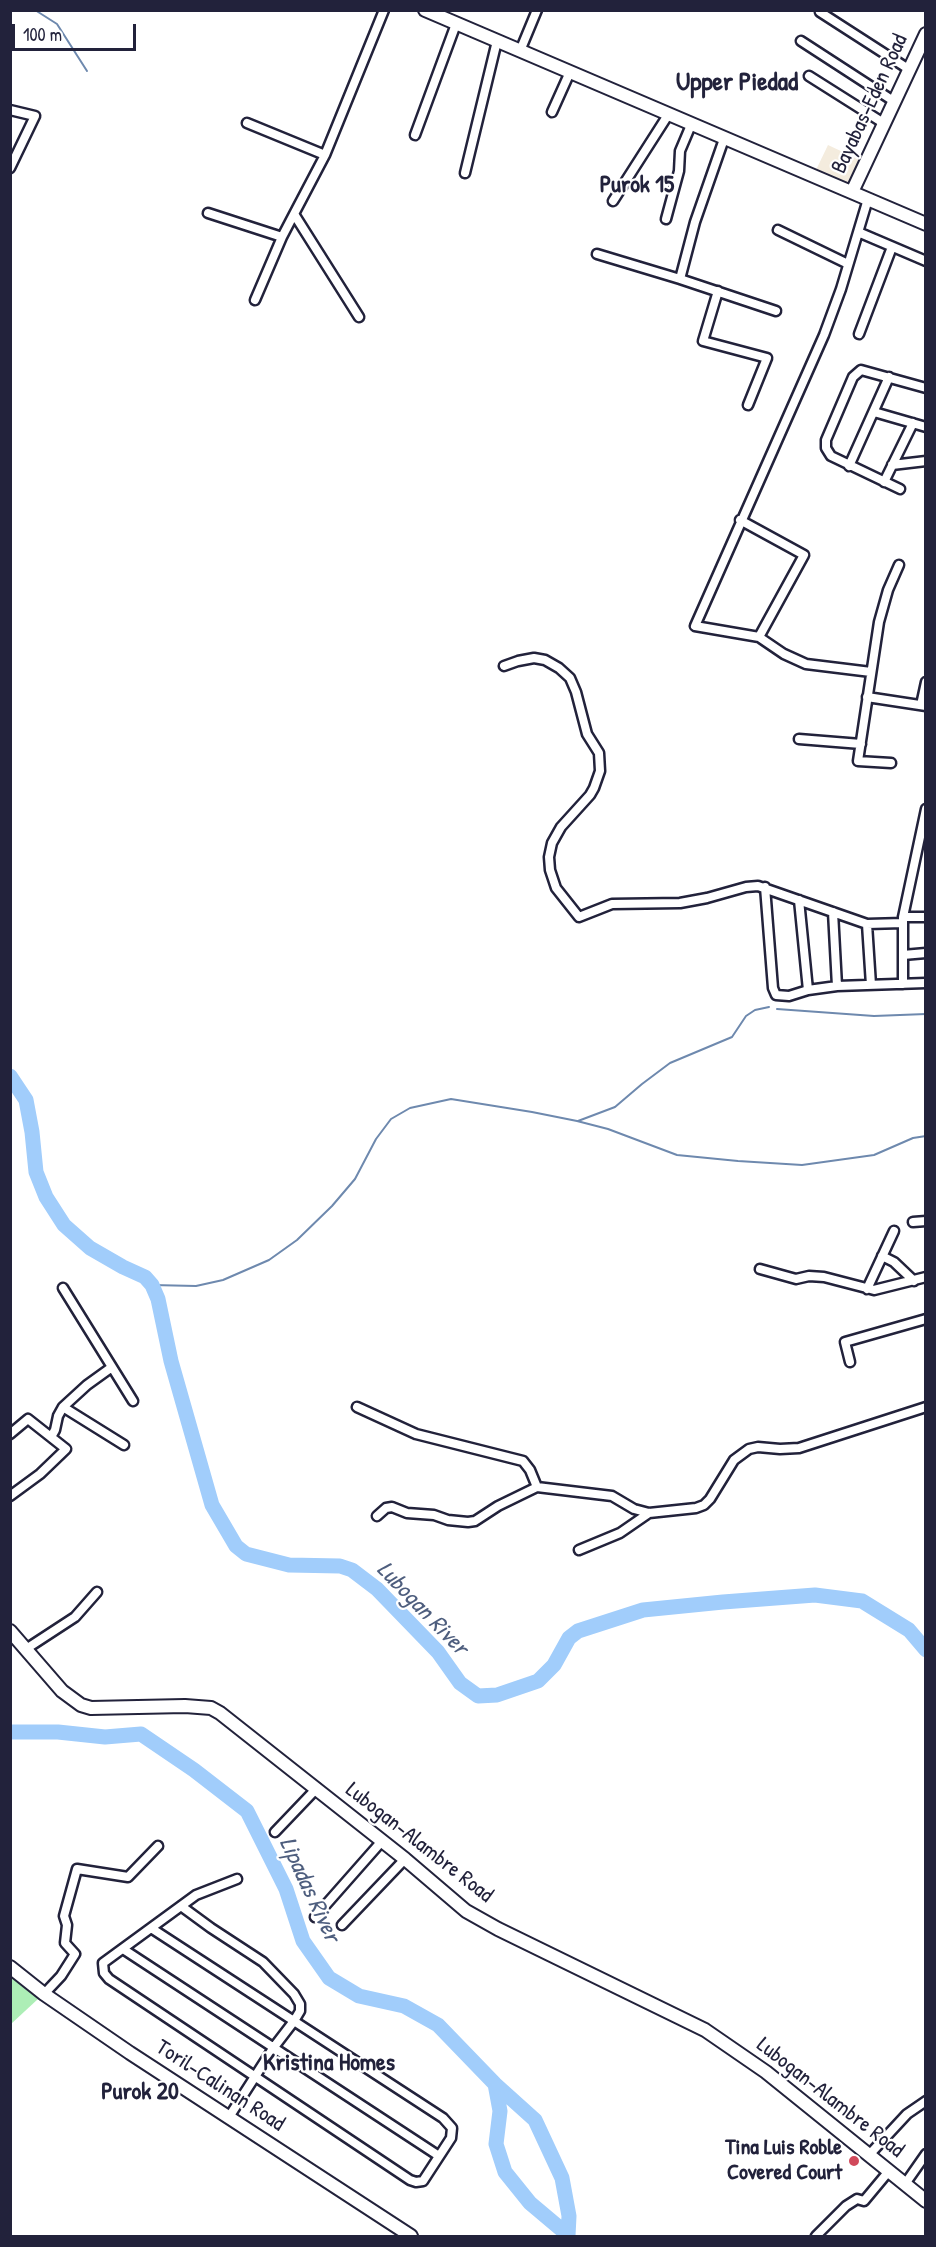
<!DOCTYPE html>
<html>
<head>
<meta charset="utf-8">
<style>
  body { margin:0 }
  #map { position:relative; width:936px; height:2247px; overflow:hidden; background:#fff; font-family:"Patrick Hand",sans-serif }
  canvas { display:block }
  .frame { position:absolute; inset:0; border:12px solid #22223b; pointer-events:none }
  .scale { position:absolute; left:12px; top:24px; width:124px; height:27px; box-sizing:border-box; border:3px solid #22223b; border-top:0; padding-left:8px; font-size:18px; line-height:21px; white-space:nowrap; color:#22223b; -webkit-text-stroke:4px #fff; paint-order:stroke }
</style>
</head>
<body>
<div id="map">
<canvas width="936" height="2247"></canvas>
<div class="frame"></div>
<div class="scale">100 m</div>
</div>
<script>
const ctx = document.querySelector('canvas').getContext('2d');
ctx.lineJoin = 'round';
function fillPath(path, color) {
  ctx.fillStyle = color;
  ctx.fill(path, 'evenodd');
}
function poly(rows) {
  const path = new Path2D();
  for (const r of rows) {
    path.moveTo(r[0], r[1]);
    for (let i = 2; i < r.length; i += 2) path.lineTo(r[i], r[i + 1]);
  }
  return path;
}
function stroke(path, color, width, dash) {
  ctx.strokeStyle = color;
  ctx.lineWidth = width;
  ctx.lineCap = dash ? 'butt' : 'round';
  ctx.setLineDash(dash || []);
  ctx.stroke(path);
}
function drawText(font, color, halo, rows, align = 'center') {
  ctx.font = font + ' "Patrick Hand",sans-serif';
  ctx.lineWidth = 4.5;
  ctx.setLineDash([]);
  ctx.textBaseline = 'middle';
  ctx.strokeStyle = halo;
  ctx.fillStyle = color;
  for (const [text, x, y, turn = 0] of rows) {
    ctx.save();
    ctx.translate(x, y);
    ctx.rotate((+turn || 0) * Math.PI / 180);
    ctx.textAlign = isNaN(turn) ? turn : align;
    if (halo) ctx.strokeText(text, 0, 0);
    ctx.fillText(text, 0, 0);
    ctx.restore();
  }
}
const built = poly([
  [828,145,860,160,849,183,816,170]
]);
const green = poly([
  [11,1975,38,1999,11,2024,10,2024]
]);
const stream = poly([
  [35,10,57,24,87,71],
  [777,1009,874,1016,926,1014],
  [578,1121,615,1107,642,1084,670,1063,732,1037,746,1016,755,1010,769,1007],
  [152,1285,196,1286,223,1280,269,1260,297,1240,332,1206,355,1179,376,1139,391,1119,410,1108,451,1099,532,1112,577,1121,608,1129,677,1155,738,1161,802,1165,874,1155,913,1138,926,1136]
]);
const river = poly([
  [10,1076,26,1100,32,1132,36,1172,46,1197,64,1225,90,1248,123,1267,145,1277,152,1285,158,1299,171,1361,212,1505,236,1546,246,1554,289,1565,340,1566,352,1570,377,1589,438,1652,460,1683,478,1696,497,1695,538,1681,554,1665,569,1638,578,1631,643,1610,723,1602,815,1595,862,1601,909,1630,926,1650],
  [10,1732,58,1732,105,1737,141,1734,194,1770,247,1811,286,1889,303,1941,329,1978,359,1996,404,2006,438,2025,495,2084,535,2120,562,2178,569,2216,568,2236],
  [495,2084,500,2111,496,2144,505,2172,530,2203,568,2235]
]);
const street = poly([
  [820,12,910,70],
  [801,41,895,102],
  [520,51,537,10],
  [809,76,885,124],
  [10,110,35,116,10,168],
  [552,112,570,72],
  [247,123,325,155],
  [415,135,456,24],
  [465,173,497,41],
  [868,199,841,289,824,335,695,626,759,637,784,654,806,664,871,672],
  [613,201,668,115],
  [208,213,282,237],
  [666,219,679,171,680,151,691,125],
  [778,230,848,264],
  [858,232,926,261],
  [597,254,680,279,776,311],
  [680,279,695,222,724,139],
  [718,291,703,341,767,358,748,405],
  [255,300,282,237,294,214],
  [359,317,294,214,325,155,384,10],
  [859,334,892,247],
  [874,412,926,427],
  [892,465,926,461],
  [849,466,889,377],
  [884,482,913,423],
  [900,489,831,456,826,448,826,440,853,377,861,370,926,388],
  [740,520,804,555,759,637],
  [504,666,518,661,534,658,545,660,559,668,570,678,576,692,587,734,599,753,600,771,594,788,590,795,561,827,552,843,549,857,550,870,556,888,579,917,612,904,680,903,707,898,746,887,758,886,867,924,903,923],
  [867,697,926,706],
  [921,705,926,682],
  [799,739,861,744],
  [891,763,858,761,879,622,888,590,899,565],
  [765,887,773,988,776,995,789,996,808,990,837,986,926,983],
  [799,900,808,990],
  [833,912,837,986],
  [903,917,926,917],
  [867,924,871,985],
  [903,955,926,953],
  [903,984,903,917,926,809],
  [913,1222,926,1221],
  [882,1256,894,1262,914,1281],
  [760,1269,796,1279,809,1276,824,1277,874,1290,926,1277],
  [63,1288,133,1401],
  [867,1289,894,1231],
  [850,1362,845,1342,926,1319],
  [63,1407,124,1445],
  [357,1407,416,1434,523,1461,530,1470,537,1487],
  [10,1434,28,1419,66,1449,40,1474,10,1496],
  [51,1437,55,1430,58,1416,63,1407,87,1385,112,1367],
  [377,1516,386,1508,392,1507,407,1513,434,1515,448,1520,468,1522,475,1521,498,1506,537,1487,612,1496,634,1509,649,1513,696,1508,704,1505,710,1499,734,1460,749,1449,758,1447,780,1449,799,1448,926,1407],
  [579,1550,620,1533,649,1513],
  [26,1649,75,1617,97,1592],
  [275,1832,317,1788],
  [181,1906,211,1928,263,1962,294,1994,300,2004,300,2011,294,2021,274,2047,229,2117],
  [315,1917,382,1841],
  [342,1925,405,1859],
  [151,1928,443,2118,452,2128,451,2138,423,2181,416,2182,410,2180,109,1979,104,1973,103,1963,196,1895,237,1879],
  [123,1949,439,2156],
  [44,1994,61,1976,75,1954,65,1943,67,1925,64,1916,77,1869,128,1877,158,1846],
  [869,2155,907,2114,926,2101],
  [905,2184,926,2154],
  [816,2236,846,2206,857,2199,864,2201,889,2171]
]);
const secondary = poly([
  [425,10,926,224],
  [852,192,926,34],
  [10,1631,62,1691,81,1705,91,1708,185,1706,211,1708,220,1713,405,1859,466,1911,498,1929,705,2030,766,2072,926,2201],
  [10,1967,44,1994,130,2053,411,2236]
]);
const markers = [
  [854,2161,6,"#d1495b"]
];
const streetNames = [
  ["Bayabas-Eden Road",870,104,-65],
  ["Lubogan-Alambre Road",419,1843,38],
  ["Toril-Calinan Road",220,2086,33],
  ["Lubogan-Alambre Road",830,2098,38]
];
const poiNames = [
  ["Tina Luis Roble",842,2148],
  ["Covered Court",842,2173]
];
const neighbourhoodNames = [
  ["Purok 15",637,186],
  ["Kristina Homes",329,2064],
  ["Purok 20",140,2093]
];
const waterNames = [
  ["Lubogan River",422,1609,46],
  ["Lipadas River",309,1890,65]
];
const quarterNames = [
  ["Upper Piedad",737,83]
];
fillPath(built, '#f4ecde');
fillPath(green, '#adeeb6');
stroke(stream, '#6e89ae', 2);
stroke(river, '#a1cdfb', 15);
stroke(street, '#22223b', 13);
stroke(secondary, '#22223b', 16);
stroke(street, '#fff', 8);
stroke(secondary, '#fff', 12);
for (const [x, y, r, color] of markers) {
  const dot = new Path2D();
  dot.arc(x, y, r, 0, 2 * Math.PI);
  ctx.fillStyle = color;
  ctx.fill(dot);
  stroke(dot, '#fff', 2);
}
drawText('22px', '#22223b', '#fff', streetNames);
drawText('bold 22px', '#22223b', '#fff', poiNames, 'right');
drawText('bold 24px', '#22223b', '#fff', neighbourhoodNames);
drawText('italic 24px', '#4e5e7e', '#fff', waterNames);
drawText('bold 26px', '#22223b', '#fff', quarterNames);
</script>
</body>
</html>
